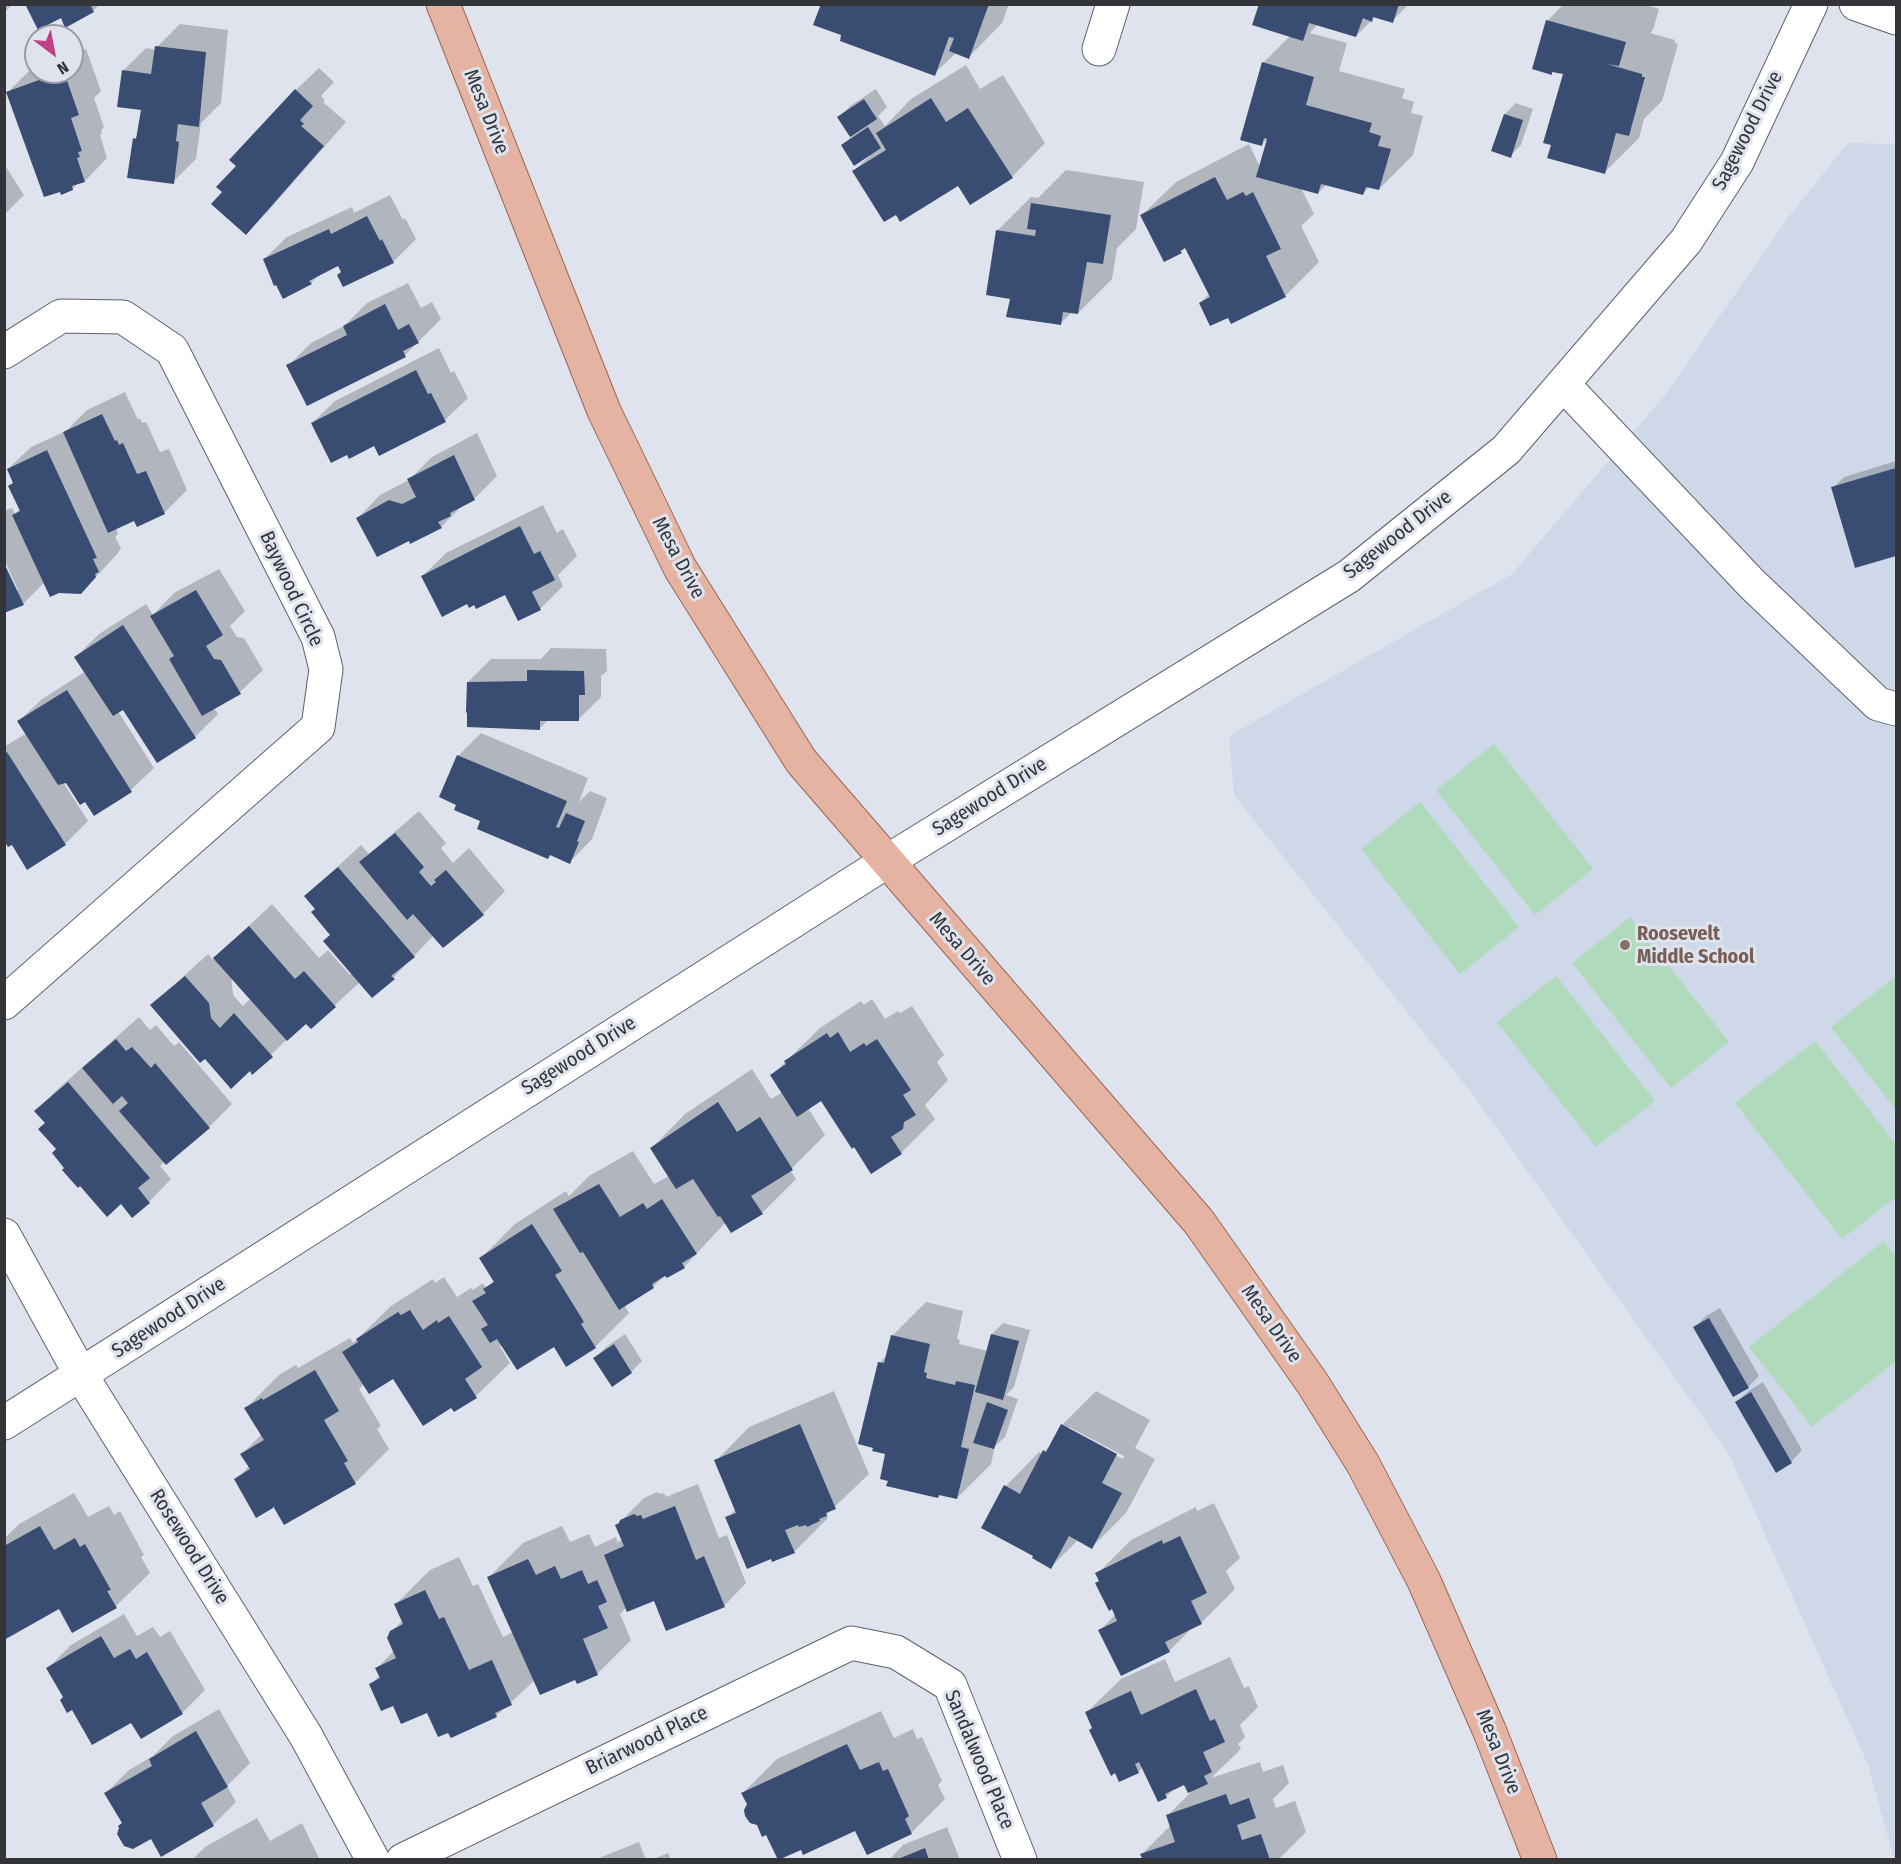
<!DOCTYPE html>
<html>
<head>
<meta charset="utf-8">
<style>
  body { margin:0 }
  #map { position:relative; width:1901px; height:1864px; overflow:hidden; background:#dee3ee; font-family:"Fira Sans Condensed",sans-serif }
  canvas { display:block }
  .frame { position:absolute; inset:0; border:6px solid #323438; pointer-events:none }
  .north { position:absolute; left:24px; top:24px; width:60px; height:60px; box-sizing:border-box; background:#dee3ee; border:2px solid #999da5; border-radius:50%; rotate:148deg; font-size:16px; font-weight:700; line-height:24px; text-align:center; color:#323438 }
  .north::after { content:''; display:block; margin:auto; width:21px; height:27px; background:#c03f88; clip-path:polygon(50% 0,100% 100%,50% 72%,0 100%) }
</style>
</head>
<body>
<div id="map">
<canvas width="1901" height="1864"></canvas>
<div class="frame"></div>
<div class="north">N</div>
</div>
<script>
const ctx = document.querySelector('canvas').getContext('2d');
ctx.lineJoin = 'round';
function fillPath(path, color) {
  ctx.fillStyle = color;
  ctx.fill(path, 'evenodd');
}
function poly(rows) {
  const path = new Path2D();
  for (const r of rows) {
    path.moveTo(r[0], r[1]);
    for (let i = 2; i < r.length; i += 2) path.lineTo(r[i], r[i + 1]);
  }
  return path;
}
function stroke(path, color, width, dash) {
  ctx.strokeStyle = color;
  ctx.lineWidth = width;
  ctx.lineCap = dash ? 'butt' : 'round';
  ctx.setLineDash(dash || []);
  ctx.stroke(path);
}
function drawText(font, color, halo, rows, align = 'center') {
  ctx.font = font + ' "Fira Sans Condensed",sans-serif';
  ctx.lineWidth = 6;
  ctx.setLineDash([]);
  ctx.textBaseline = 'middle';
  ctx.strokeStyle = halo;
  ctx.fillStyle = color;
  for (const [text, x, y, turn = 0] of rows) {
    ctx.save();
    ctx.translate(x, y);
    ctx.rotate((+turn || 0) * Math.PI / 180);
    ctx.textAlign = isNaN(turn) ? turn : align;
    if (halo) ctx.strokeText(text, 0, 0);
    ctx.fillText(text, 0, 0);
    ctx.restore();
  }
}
const built = poly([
  [1848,143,1896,144,1896,1859,1894,1859,1868,1765,1729,1454,1473,1095,1234,795,1229,736,1512,574,1665,395,1790,215]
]);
const green = poly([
  [1494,744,1593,869,1535,915,1436,790],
  [1420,802,1519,927,1460,974,1361,849],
  [1630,917,1729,1042,1671,1088,1572,963],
  [1556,976,1655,1101,1596,1147,1497,1022],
  [1896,976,1896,1110,1831,1027],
  [1815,1041,1896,1144,1896,1197,1842,1239,1735,1103],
  [1884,1241,1896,1257,1896,1361,1812,1427,1749,1347]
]);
const shadow = poly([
  [4,4,13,4,4,13],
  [27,4,100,4,93,11,61,16],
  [822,4,1009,4,1002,23,969,57,956,53,934,74,843,34],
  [1260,4,1409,4,1392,21,1376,16,1356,36,1318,24,1310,33,1347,43,1339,71,1405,89,1402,98,1414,102,1411,113,1423,116,1413,155,1379,189,1370,186,1363,194,1327,184,1318,193,1301,188,1314,214,1301,226,1319,262,1285,296,1229,316,1200,303,1210,293,1186,247,1181,252,1142,215,1176,182,1249,144,1260,167,1269,138,1262,144,1263,63,1290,36],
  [1564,4,1644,4,1659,9,1653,30,1650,33,1675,40,1675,43,1678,44,1662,101,1644,119,1639,138,1605,172,1565,73,1554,71,1551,73,1547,21],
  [180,24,228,30,221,103,201,123,196,159,173,182,134,139,139,134,142,108,123,71,146,48,156,50,157,47],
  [86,49,101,91,94,98,104,127,101,130,102,133,100,135,107,158,85,181,79,182,72,189,8,92,31,69,36,67,36,72,72,72,72,54],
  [966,65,980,89,1003,75,1045,143,1012,177,958,184,854,171,871,154,843,145,852,136,839,117,850,106,876,89,887,107,878,116,885,126,911,99],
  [319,68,334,82,321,96,325,100,323,102,346,122,268,211,246,233,224,192,238,166,296,90],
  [1516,103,1533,109,1521,145,1510,156,1493,150,1505,114],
  [4,164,24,195,4,215],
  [1066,170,1144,182,1136,229,1117,248,1112,279,1078,313,1072,312,1060,324,997,231,1031,197,1038,198],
  [390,195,403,220,405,218,416,239,393,262,342,272,339,264,321,273,311,283,264,259,287,237,352,207,354,213],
  [408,283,421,308,432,302,441,319,405,355,288,366,311,343,344,326,367,303],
  [439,348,451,373,454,371,468,398,445,420,380,454,375,444,312,423,335,401],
  [125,392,138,420,140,418,142,423,146,422,160,452,169,449,187,490,164,513,135,519,116,528,118,534,115,537,121,548,118,553,81,593,45,582,23,604,15,590,18,590,4,559,4,511,12,508,15,514,21,508,10,486,14,482,8,469,31,447,66,431,87,410],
  [477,433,497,476,474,499,463,505,441,527,409,539,358,518,380,495,409,480,432,457],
  [1896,461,1896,554,1856,566,1833,488,1844,477],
  [543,505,557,533,563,529,577,556,558,575,563,586,541,608,519,619,506,593,474,603,423,576,446,553],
  [219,569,245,611,230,626,237,637,244,638,263,670,240,692,214,708,218,714,195,737,123,707,118,711,154,768,131,790,94,814,85,800,66,781,63,782,88,821,65,844,12,843,4,838,4,744,7,745,27,733,19,721,42,699,86,671,76,657,99,634,146,604,153,615,174,593],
  [551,648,606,649,607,671,601,676,601,697,578,720,548,720,540,728,468,682,491,659,541,659],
  [481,733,588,778,579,802,590,791,607,798,592,839,570,862,482,820,458,756],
  [419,811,446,843,441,848,453,863,469,848,505,891,483,914,434,935,393,978,372,996,360,982,311,1027,306,1021,253,1072,251,1069,205,1057,152,1005,208,954,213,960,272,904,319,958,328,950,350,975,352,973,332,934,317,908,306,896,361,845,369,854],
  [231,975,251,998,243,1006,233,995],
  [872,999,885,1019,898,1011,900,1013,912,1006,944,1055,937,1062,948,1080,925,1105,935,1119,901,1153,821,1099,808,1108,825,1135,790,1170,796,1179,762,1213,726,1222,684,1267,666,1274,653,1287,624,1305,629,1313,595,1347,503,1345,500,1347,510,1363,476,1396,454,1410,452,1406,394,1377,364,1384,359,1389,381,1426,377,1429,389,1449,355,1483,272,1507,236,1480,249,1466,242,1454,262,1434,246,1408,280,1374,296,1365,298,1368,350,1338,353,1343,391,1306,433,1279,435,1283,444,1277,457,1297,471,1288,473,1290,483,1283,486,1288,495,1280,481,1258,515,1224,566,1191,569,1196,589,1176,633,1151,654,1184,669,1176,652,1148,685,1114,752,1069,771,1099,783,1092,772,1075,820,1028,861,1001,864,1005],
  [139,1017,150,1030,156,1025,174,1046,179,1042,232,1104,209,1127,166,1163,165,1161,160,1166,171,1179,149,1202,121,1202,66,1168,47,1122,36,1111,59,1088],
  [926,1302,963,1311,957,1339,960,1340,959,1344,988,1351,992,1334,1003,1323,1030,1330,1014,1387,1006,1395,1018,1399,1005,1437,995,1446,991,1464,957,1498,941,1494,938,1497,889,1480,880,1363,887,1355,892,1336],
  [1720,1308,1759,1376,1748,1387,1734,1395,1695,1327,1706,1316],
  [625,1334,642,1361,631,1372,595,1358,606,1347],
  [1763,1382,1802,1450,1791,1462,1737,1402,1748,1391],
  [834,1391,869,1474,826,1515,828,1518,794,1552,727,1518,736,1509,716,1461,749,1427],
  [1096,1391,1150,1420,1135,1448,1155,1459,1126,1513,1092,1547,1078,1540,1051,1567,1034,1555,983,1527,1006,1486,1039,1452,1043,1454,1052,1443,1062,1425],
  [1069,1427,1124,1456,1123,1459,1069,1430],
  [698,1484,719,1538,727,1535,746,1583,724,1606,655,1599,626,1608,620,1614,631,1640,598,1673,578,1682,576,1678,535,1680,496,1716,451,1736,427,1711,394,1704,371,1684,380,1675,377,1668,394,1651,391,1632,403,1620,396,1604,430,1570,459,1557,473,1586,478,1584,503,1637,513,1632,489,1577,523,1543,562,1526,570,1542,589,1534,595,1547,616,1537,618,1543,622,1538,617,1525,644,1498,657,1492,661,1494,664,1493,666,1497],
  [74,1493,88,1517,109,1506,114,1515,120,1511,144,1555,141,1557,150,1573,116,1606,73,1631,59,1607,4,1638,4,1539,19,1524],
  [1214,1503,1240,1558,1226,1571,1235,1589,1201,1623,1193,1627,1169,1651,1100,1630,1116,1614,1097,1574,1131,1540,1196,1507,1197,1511],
  [124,1614,137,1636,153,1627,160,1637,170,1631,205,1690,182,1713,142,1737,132,1720,65,1697,48,1668,71,1645],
  [1230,1657,1244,1688,1249,1686,1258,1707,1240,1725,1245,1737,1238,1744,1241,1749,1211,1778,1260,1762,1263,1772,1283,1765,1289,1783,1273,1799,1276,1808,1295,1801,1306,1832,1278,1860,1144,1860,1142,1854,1171,1825,1167,1816,1195,1788,1185,1783,1174,1789,1166,1797,1143,1767,1138,1772,1119,1780,1087,1712,1121,1679,1165,1659,1175,1682],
  [219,1709,250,1763,227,1786,236,1802,213,1825,162,1855,151,1837,123,1822,106,1793,129,1770,153,1756,173,1736],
  [881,1711,894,1738,913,1729,917,1739,922,1737,942,1781,938,1785,945,1799,911,1833,856,1829,802,1848,767,1833,743,1793,777,1759],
  [257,1818,270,1841,302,1823,320,1860,192,1860,205,1847],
  [947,1827,960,1860,889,1860,903,1845],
  [639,1842,646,1860,594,1860],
  [668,1853,671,1860,651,1860]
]);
const building = poly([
  [25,4,90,4,94,12,65,28,61,18,38,30],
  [821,4,989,4,969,59,949,51,954,38,949,37,935,76,840,41,841,35,813,25],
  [1259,4,1399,4,1393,23,1373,17,1372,22,1363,18,1356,37,1309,23,1303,41,1252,25],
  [1546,20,1626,42,1619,66,1607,64,1642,74,1642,77,1645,77,1629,136,1616,133,1605,174,1547,158,1551,145,1543,143,1563,74,1552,72,1552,75,1532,69],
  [155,46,206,52,199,127,178,124,176,141,179,142,174,184,127,178,133,138,136,139,141,110,117,107,122,70,151,74],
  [1262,62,1314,77,1306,105,1372,123,1369,132,1381,136,1378,146,1391,149,1379,190,1366,187,1363,195,1321,184,1318,194,1256,177,1267,139,1264,138,1262,146,1240,140],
  [61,72,64,72,79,115,71,118,82,151,78,152,80,157,77,158,85,182,72,186,73,190,61,195,60,192,44,197,6,92],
  [295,89,313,106,300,120,304,124,301,126,324,146,246,235,211,204,222,192,216,187,236,166,229,160],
  [931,98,946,122,968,108,1013,178,970,205,958,186,900,222,896,215,884,222,852,171,886,150,876,133],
  [864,99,877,119,850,137,837,117],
  [1504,114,1523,120,1511,158,1491,151],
  [868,127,881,148,854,166,841,145],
  [1215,177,1227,200,1243,192,1246,196,1253,192,1281,249,1266,256,1286,297,1231,324,1228,318,1210,326,1199,303,1210,297,1185,248,1180,251,1182,253,1164,262,1140,215],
  [1031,203,1111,215,1103,264,1087,262,1078,314,1063,312,1061,325,1006,317,1010,299,986,295,996,230,1035,236,1036,230,1027,229],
  [367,216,380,241,382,239,394,263,343,287,337,275,341,272,338,266,309,281,312,284,283,299,276,285,274,286,263,259,329,229,331,234],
  [385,304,398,330,409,324,419,343,403,351,406,357,307,406,286,365,347,335,343,326],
  [416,370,428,394,431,393,446,422,379,456,374,446,349,459,347,455,331,463,311,423],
  [102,414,115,441,117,440,119,445,123,443,137,474,146,471,165,514,137,527,134,521,108,533,63,432],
  [47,450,97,558,93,559,99,572,95,574,96,577,81,594,59,593,50,597,12,515,20,511,8,486,13,483,7,469],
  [454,455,475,500,450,513,451,516,438,522,442,528,410,544,409,541,377,557,356,518,389,500,402,504,416,497,407,479],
  [1896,468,1896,556,1855,568,1831,487],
  [520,526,534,554,540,551,555,580,532,592,541,610,518,621,505,595,476,609,474,605,469,608,467,604,442,617,421,576],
  [4,563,24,605,4,613],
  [196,590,223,635,206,646,214,659,221,660,241,694,202,716,169,659,174,656,150,616],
  [123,625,196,738,157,763,123,710,113,716,74,657],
  [527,670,584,671,585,695,579,695,579,721,540,721,540,730,467,727,467,713,466,712,467,682,527,681],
  [67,690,132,792,94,816,85,802,80,805,66,783,58,785,17,721],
  [7,752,66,845,27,870,12,845,8,847,4,841,4,754],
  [457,755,567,801,556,827,559,828,566,813,585,821,577,841,579,842,570,864,550,855,548,859,477,829,480,821,454,810,456,805,439,797],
  [395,833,424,867,419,872,431,886,436,882,434,880,446,870,484,915,443,948,413,914,407,920,359,862],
  [338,867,415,957,391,976,395,979,372,998,323,941,330,935,311,912,315,909,304,896],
  [249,926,295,979,304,971,336,1007,311,1029,306,1024,287,1041,213,958],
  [185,976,209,1003,211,1018,220,1028,234,1013,273,1057,252,1075,250,1071,231,1089,205,1059,200,1063,150,1005],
  [838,1032,850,1052,864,1043,866,1046,877,1039,911,1090,903,1095,916,1115,904,1122,903,1129,891,1137,902,1154,871,1174,854,1147,852,1149,821,1101,797,1117,770,1075,786,1064,784,1061,827,1033,830,1038],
  [116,1039,126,1051,132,1047,151,1068,155,1063,210,1128,166,1165,119,1111,128,1103,122,1096,113,1104,82,1068],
  [68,1082,150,1178,138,1188,150,1203,132,1218,121,1204,107,1217,80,1186,78,1188,62,1170,64,1168,52,1153,56,1149,38,1129,45,1123,34,1111],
  [718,1102,737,1132,760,1117,793,1170,751,1196,763,1214,731,1233,720,1216,718,1217,693,1179,676,1189,650,1148],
  [599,1184,620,1217,643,1203,647,1209,662,1199,697,1254,682,1263,685,1268,667,1278,665,1276,652,1284,654,1288,619,1310,583,1252,580,1253,553,1209],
  [532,1224,562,1271,555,1275,584,1322,581,1324,596,1348,566,1367,554,1347,517,1370,497,1339,490,1343,481,1329,488,1325,472,1301,486,1293,483,1289,494,1282,479,1258],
  [410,1310,423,1330,437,1320,438,1323,449,1316,482,1367,465,1379,477,1398,454,1412,451,1408,423,1426,393,1379,369,1394,342,1352,358,1342,356,1339,398,1312,401,1315],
  [1709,1318,1749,1388,1733,1397,1693,1327],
  [991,1334,1019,1341,1003,1400,975,1392],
  [891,1335,930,1344,924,1372,927,1373,926,1378,955,1385,956,1381,975,1385,961,1447,969,1449,957,1499,939,1495,938,1498,886,1486,888,1481,880,1479,885,1454,872,1451,873,1448,858,1444,878,1362,884,1363],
  [614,1344,632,1373,612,1387,593,1358],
  [315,1370,339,1411,324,1420,348,1461,344,1463,356,1484,284,1525,273,1506,273,1508,256,1518,234,1479,250,1469,240,1454,264,1440,244,1408,262,1398,263,1400],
  [1751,1392,1792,1463,1776,1473,1735,1402],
  [987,1402,1008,1410,994,1449,973,1443],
  [800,1424,836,1509,826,1513,827,1516,819,1519,820,1521,807,1527,806,1525,799,1527,798,1525,785,1530,795,1553,772,1562,771,1559,747,1569,725,1517,736,1513,714,1460],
  [1061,1424,1117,1454,1102,1483,1122,1493,1092,1549,1069,1536,1051,1569,1032,1558,1033,1556,981,1528,1004,1485,1020,1494,1043,1450,1046,1452],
  [675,1506,696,1560,704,1556,725,1607,666,1631,654,1601,627,1612,604,1555,624,1546,615,1525,619,1523,620,1520,634,1514,637,1516,641,1515,643,1519],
  [40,1526,54,1550,75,1538,80,1547,85,1544,111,1590,107,1591,117,1608,72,1633,59,1609,4,1640,4,1546],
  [1180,1536,1207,1593,1191,1601,1202,1624,1165,1642,1170,1652,1121,1676,1098,1630,1117,1621,1112,1609,1109,1611,1095,1583,1099,1581,1095,1573,1162,1540,1163,1544],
  [528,1559,536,1575,555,1566,561,1579,582,1570,588,1584,597,1580,607,1602,598,1606,608,1628,583,1639,598,1675,577,1684,575,1680,540,1695,487,1577],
  [425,1590,439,1619,444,1617,469,1670,492,1660,512,1705,495,1713,497,1717,451,1738,448,1733,438,1737,427,1713,401,1724,393,1706,381,1711,369,1684,380,1678,375,1668,396,1658,387,1638,390,1631,403,1624,394,1604],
  [101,1636,114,1658,130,1649,136,1659,147,1652,183,1714,141,1739,131,1723,92,1745,72,1710,67,1713,60,1700,63,1697,46,1668],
  [1196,1689,1210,1721,1215,1719,1225,1742,1203,1752,1212,1772,1204,1776,1208,1784,1188,1793,1184,1785,1165,1794,1167,1798,1158,1802,1139,1762,1135,1764,1139,1773,1119,1782,1115,1773,1111,1776,1089,1730,1092,1728,1085,1712,1131,1691,1141,1715],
  [196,1731,228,1787,201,1803,214,1826,161,1857,151,1839,133,1849,124,1846,117,1834,119,1828,118,1826,122,1823,104,1793,152,1766,149,1759],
  [847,1744,860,1770,879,1762,883,1771,888,1769,909,1816,905,1819,912,1834,867,1855,855,1831,803,1855,801,1850,778,1860,766,1835,762,1837,757,1825,750,1823,745,1816,744,1810,747,1804,741,1793],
  [1226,1794,1230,1805,1249,1798,1256,1818,1237,1825,1242,1840,1261,1834,1270,1860,1143,1860,1140,1854,1175,1842,1166,1815],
  [925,1848,929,1860,898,1860,898,1859]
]);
const minor = poly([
  [1856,4,1896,18],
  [1099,49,1113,4],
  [4,352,61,316,123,317,172,350,318,637,326,669,318,727,4,1003],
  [1563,384,1751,583,1878,704,1896,709],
  [4,1235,81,1375,306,1736,373,1860],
  [4,1423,886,862,1349,576,1506,450,1686,241,1737,162,1811,4],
  [403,1860,851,1643,896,1652,950,1685,1020,1860]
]);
const major = poly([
  [443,4,604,411,680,568,801,761,1199,1222,1313,1384,1363,1464,1424,1581,1490,1732,1540,1860]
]);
const markers = [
  [1625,945,6,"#8d6e63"]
];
const streetNames = [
  ["Mesa Drive",486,112,68],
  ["Sagewood Drive",1748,131,-63],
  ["Sagewood Drive",1398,535,-38],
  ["Mesa Drive",678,558,62],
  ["Baywood Circle",291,589,65],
  ["Sagewood Drive",990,797,-32],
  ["Mesa Drive",962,949,49],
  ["Sagewood Drive",579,1056,-32],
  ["Sagewood Drive",169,1318,-33],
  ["Mesa Drive",1271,1324,55],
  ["Rosewood Drive",189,1547,58],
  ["Briarwood Place",647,1741,-26],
  ["Mesa Drive",1498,1752,68],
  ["Sandalwood Place",979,1760,67]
];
const educationNames = [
  ["Roosevelt",1637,934],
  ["Middle School",1637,957]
];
fillPath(built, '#cfd8e9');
fillPath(green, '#b0dabc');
fillPath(shadow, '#0003');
fillPath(building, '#394c71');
stroke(minor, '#5d626a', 35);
stroke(major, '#9b6654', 35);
stroke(minor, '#fff', 33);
stroke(major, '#e5b3a1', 33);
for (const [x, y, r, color] of markers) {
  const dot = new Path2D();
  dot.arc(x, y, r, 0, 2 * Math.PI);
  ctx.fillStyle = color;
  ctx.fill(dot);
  stroke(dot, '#dee3ee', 2);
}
drawText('20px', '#323438', '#dee3ee', streetNames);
drawText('bold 20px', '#785e54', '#dee3ee', educationNames, 'left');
</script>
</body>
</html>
